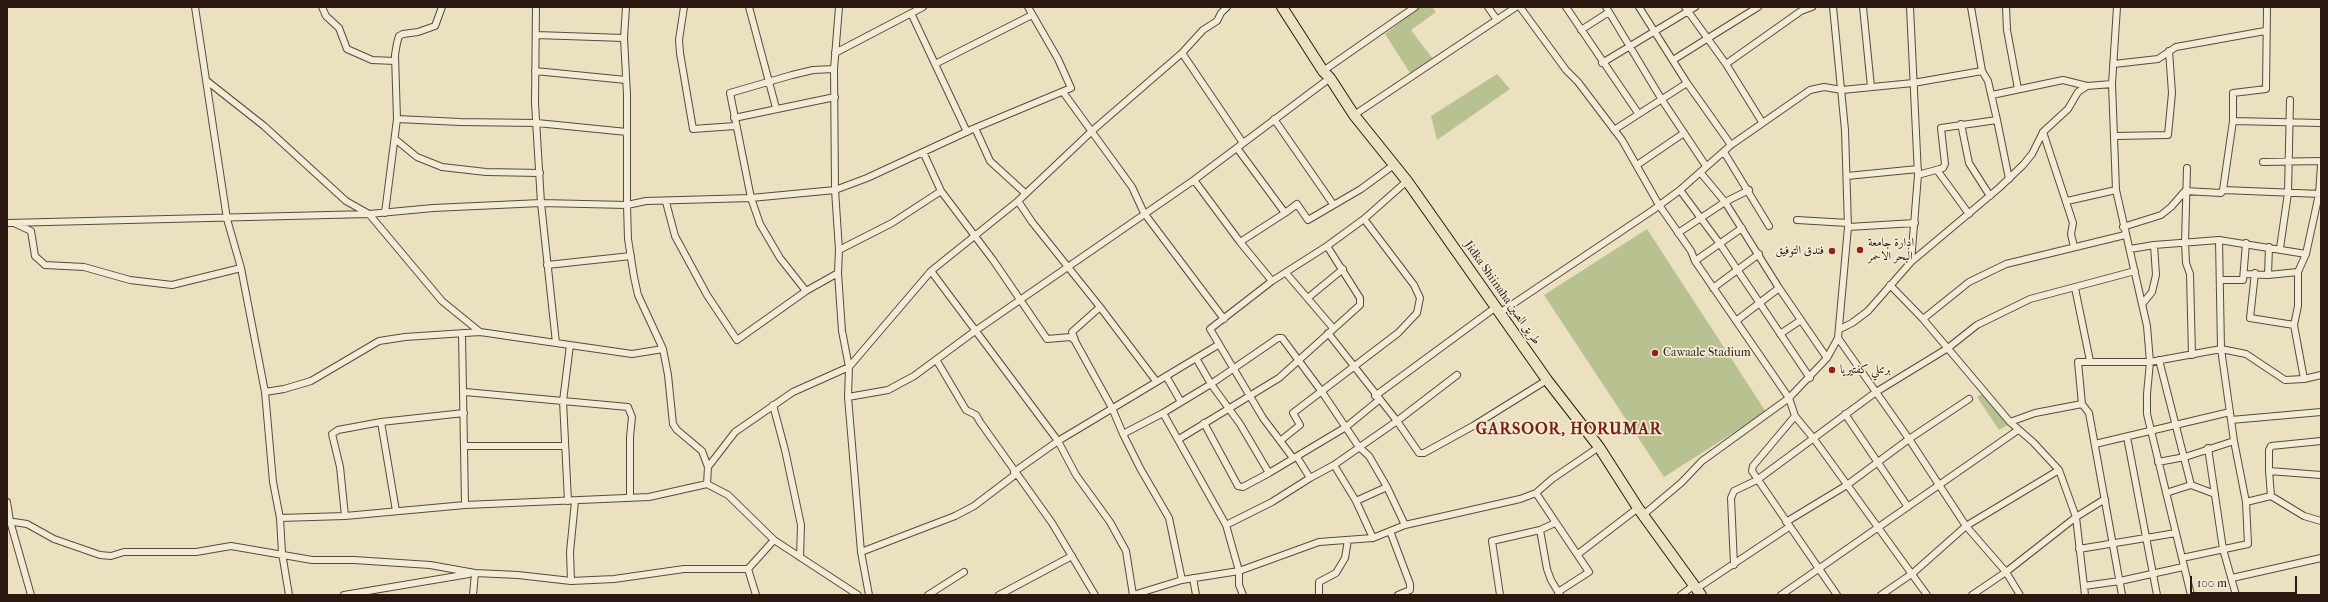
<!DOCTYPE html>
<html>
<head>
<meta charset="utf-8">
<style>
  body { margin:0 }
  #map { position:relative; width:2328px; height:602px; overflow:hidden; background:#ebe0c0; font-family:"IM FELL French Canon",serif }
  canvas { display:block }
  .frame { position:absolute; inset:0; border:8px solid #2a1811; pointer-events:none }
  .scale { position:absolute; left:2190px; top:576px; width:107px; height:18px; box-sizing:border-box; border:2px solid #2a1811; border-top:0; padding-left:5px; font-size:12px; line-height:14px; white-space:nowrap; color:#2a1811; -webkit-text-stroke:3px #f2ebd6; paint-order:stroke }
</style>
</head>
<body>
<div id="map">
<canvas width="2328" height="602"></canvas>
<div class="frame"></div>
<div class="scale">100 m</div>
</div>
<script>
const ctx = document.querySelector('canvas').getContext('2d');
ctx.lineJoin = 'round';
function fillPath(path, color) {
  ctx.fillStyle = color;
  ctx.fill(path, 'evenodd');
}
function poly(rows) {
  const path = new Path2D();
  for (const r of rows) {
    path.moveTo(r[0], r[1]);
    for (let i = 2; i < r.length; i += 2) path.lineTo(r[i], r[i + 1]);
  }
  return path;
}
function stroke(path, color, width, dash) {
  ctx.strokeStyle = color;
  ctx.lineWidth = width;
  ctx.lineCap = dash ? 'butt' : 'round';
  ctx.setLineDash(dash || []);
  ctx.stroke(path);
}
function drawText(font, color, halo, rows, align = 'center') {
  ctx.font = font + ' "IM FELL French Canon",Amiri,serif';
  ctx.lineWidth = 3.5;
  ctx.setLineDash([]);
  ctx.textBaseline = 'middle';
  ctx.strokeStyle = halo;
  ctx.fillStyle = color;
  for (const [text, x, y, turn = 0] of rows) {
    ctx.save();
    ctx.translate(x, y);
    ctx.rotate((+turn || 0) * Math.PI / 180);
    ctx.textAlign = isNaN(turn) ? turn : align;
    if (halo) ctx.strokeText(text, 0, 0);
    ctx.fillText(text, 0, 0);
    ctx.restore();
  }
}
const green = poly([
  [1420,7,1432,7,1436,12,1411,30,1433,59,1410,73,1385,34],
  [1497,74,1510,89,1437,140,1431,116],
  [1647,229,1766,412,1664,477,1544,295],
  [1984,393,2010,424,1999,430,1977,397]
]);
const street = poly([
  [195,7,227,219,241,268,265,392,273,482,280,518,282,553,289,595],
  [322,7,326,16,339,28,347,49,372,60,395,61],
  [536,7,535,103,541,203,556,343],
  [626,7,624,38,627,95,627,205,628,239,634,277,638,295,663,349,668,375,673,424,677,430,702,451,708,467,707,484],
  [684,7,679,40,680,53,693,129,735,126],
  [749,7,776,108],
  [839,7,834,69,835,190,839,250,838,273,842,331,849,367,848,397,861,552,869,595],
  [1488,7,1497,20],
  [1520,7,1566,70,1578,82,1622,140,1659,205,1691,251,1695,261,1789,398,1795,416,1814,439,1927,595],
  [1566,7,1638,113],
  [1606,7,1662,100,1706,166],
  [1639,7,1687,83,1731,145],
  [1685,7,1726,64,1762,122],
  [1863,7,1871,87],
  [1910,7,1918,175,1911,262],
  [2006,7,2007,30,2018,89],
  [2117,7,2112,84,2116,190,2147,326,2150,362,2147,394,2147,414,2191,595],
  [911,13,967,132],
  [1581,30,1609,12],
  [536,35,624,38],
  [835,53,923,7],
  [1182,53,1243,143],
  [1673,60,1758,7],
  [1602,63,1695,7],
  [935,64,1032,15],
  [1726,64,1801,11,1812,7],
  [2114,64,2158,59,2176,47,2265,31],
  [535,71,626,80],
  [1323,71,1415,7],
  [207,81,264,126,346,201,369,214,442,301,480,332,632,354,663,349],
  [1063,92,1132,187,1144,213,1224,319],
  [1992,95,2063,80,2087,86],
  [1354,115,1516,7],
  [734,118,835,97],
  [397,119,460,122,537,123,627,132],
  [1274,119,1333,204],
  [1997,120,2009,179],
  [2233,121,2321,123],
  [1961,124,1969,163,1990,196],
  [975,128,990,161,1025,193],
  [1614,130,1687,83],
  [2043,132,2073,223,2071,234,2074,247],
  [2115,136,2168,135,2172,93,2169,51],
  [395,139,417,157,442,167,486,172,540,173],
  [1237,148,1285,213,1297,204,1308,220,1361,189,1395,164],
  [1724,152,1769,226],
  [924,154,941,191,993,260,1047,339,1071,337,1075,341,1112,408,1123,434,1140,468,1169,518,1182,580],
  [2263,162,2321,161],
  [1637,165,1684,133],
  [2187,168,2185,243,2186,263,2190,274,2192,355],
  [1937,170,1969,214],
  [1700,172,1725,202,1779,288,1827,358],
  [1918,175,1943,168,1945,164,1941,128,1997,120,1988,81,1982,71],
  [1847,176,1918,169],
  [1194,180,1240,242,1272,281],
  [1680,190,1720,244,1810,378],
  [2223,190,2233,121,2233,93,2266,89,2267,7],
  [1018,201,1032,222,1100,307,1156,381],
  [2067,201,2116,190],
  [666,202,675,236,707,295,737,340,806,291,838,273],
  [385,213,397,119,395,55,397,43,399,36,403,34,418,32,435,26,442,7],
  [1797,220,1848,223],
  [7,223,369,214,433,208,541,203,627,205,646,201,751,198,835,190,867,178,975,128,1071,88,1058,59,1028,7],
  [16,224,31,231,35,256,45,265,84,267,130,280,172,285,241,268],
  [1848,227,1915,223],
  [2123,227,2161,215,2171,207,2185,191,2221,193,2223,190,2321,194],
  [1678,233,1725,202,1749,190],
  [2219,240,2221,349,2234,441],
  [1240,242,1285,213],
  [2280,248,2288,193,2290,100],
  [2130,249,2154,245,2219,240,2306,254,2298,272,2298,306,2294,325,2304,379],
  [839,250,892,223,941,191],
  [2306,254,2319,194,2321,165],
  [1695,261,1742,228],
  [547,265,631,256],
  [931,271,1058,441,1076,475,1110,522,1126,551,1133,595,1182,580,1239,571,1319,542,1373,538,1405,525,1520,499,1536,493,1552,479,1599,447],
  [1286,273,1333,328],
  [2255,273,2250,318,2294,325],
  [2244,274,2268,275,2298,272],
  [2268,275,2269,247],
  [2220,280,2243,280,2246,243],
  [1890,285,1923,319,2010,422,2033,442,2059,470,2076,517,2085,595],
  [1713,288,1759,254],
  [2075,288,2090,361],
  [806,291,780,258,760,224,751,198,730,93,792,75,813,70,834,69],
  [1309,297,1343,269],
  [2143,303,2152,292,2156,275,2154,245],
  [1501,312,1653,210,1680,190,1731,145,1810,90,1824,87,1842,90,1913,83,1982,71,1971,7],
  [1923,319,1969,282,2006,264,2125,235],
  [1736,321,1779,288],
  [1840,329,1852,323,1868,311,1911,262,1999,188,2023,165,2032,154,2043,132,2068,109,2078,92,2087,86,2112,84],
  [1328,333,1397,421,1419,453,1424,453,1473,426,1547,380],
  [462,334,465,505],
  [1780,334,1801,320],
  [1838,338,1909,439,1966,526,2006,572,2020,595],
  [1075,340,1072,332,1100,307],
  [1196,358,1211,384,1240,424,1269,473,1346,427,1379,400],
  [2159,360,2191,485],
  [937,361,966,410,976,415,980,422,1052,523,1095,595],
  [1166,376,1181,402],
  [265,392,284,389,311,381,379,341,405,337,480,332],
  [465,392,628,407,632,417,630,437,630,498],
  [1375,396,1496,307],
  [848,397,888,390,914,376,975,331,1194,180,1330,78],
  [773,405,785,450,801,525,800,557],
  [1845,414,1908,507],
  [1795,416,1753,466,1752,471,1837,595],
  [2231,420,2321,412],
  [381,422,464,413],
  [2010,422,2035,413,2082,404],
  [1204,423,1238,486,1243,487,1269,473],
  [1123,434,1163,413],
  [2127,437,2157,595],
  [1179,439,1279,378,1360,305,1360,298,1327,246],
  [1280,441,1300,425,1293,413,1398,333,1417,313,1420,298,1414,285,1364,219],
  [2095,444,2230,412],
  [466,446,565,446],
  [2208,448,2223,549,2236,595],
  [1293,458,1263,418,1210,329,1272,281,1327,246,1364,219,1407,181],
  [2158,462,2185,457,2234,441,2246,502,2248,544,2182,558],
  [1334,465,1356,501,1373,538],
  [708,467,735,432,793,392,849,367,931,271,1018,201,1093,130,1182,53,1203,30,1217,21,1221,13,1227,7],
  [2269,471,2269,450,2271,446,2321,441],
  [1014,472,1058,441,1218,345],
  [1310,478,1334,465,1397,421,1457,375],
  [1536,493,1589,572,1558,592],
  [2166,493,2191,485,2215,494],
  [2271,496,2269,471,2321,475],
  [568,501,563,401,570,345],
  [1356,501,1387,487],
  [7,502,10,521,31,595],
  [2246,502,2271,496,2304,516,2321,521],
  [1643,515,1681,483,1702,461,1789,398,1827,358,1838,338,1848,227,1845,130,1833,7],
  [345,516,340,467,332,434,338,430,381,422,396,511],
  [280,518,345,516,465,505,649,497,707,484,728,495,774,540,858,595],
  [7,521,27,524,54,539,100,555,111,556,124,552,196,552,231,546,312,560,354,560,430,565,475,573,518,575,571,581,614,579,684,569,748,569,774,540],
  [1786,522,1847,485,1909,439,1969,399],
  [1226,525,1272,502,1310,478,1297,457],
  [1540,530,1555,523],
  [1390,531,1410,584,1410,590,1398,595],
  [2079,549,2176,533],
  [861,552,955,516,974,506,1016,474],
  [1578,554,1638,508],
  [1734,565,1731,498,1734,491,1757,480,1876,392,1948,348,1977,325,2030,299,2135,271],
  [748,569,756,595],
  [1193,578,1196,595],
  [2232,578,2321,558],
  [571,581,570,552,575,501],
  [2084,586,2120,581,2183,567],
  [1696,589,1789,527],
  [344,595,469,574],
  [473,595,475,573],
  [928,595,964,572],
  [999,595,1072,556],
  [1243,595,1239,585,1239,571,1226,525,1163,413,1211,384,1278,338,1282,338,1322,392,1359,447,1369,456,1387,487,1405,525],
  [1319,595,1319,582,1336,573,1345,558,1348,540],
  [1500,595,1492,541,1540,530,1547,569,1551,580,1560,595],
  [1681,595,1693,586],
  [1781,595,2018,430],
  [1881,595,1913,573,1966,526,2059,470],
  [1972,595,2006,572,2076,517,2105,499],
  [2122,595,2089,413,2082,404,2078,362,2150,362,2221,349,2246,354,2285,380,2304,379,2321,375]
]);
const primary = poly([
  [1282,7,1323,71,1330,78,1354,115,1407,181,1547,380,1599,447,1638,508,1701,595]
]);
const markers = [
  [1860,250,4,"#8f2418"],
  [1832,251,4,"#8f2418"],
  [1655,353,4,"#8f2418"],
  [1832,370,4,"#8f2418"]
];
const poiNames = [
  ["ادارة جامعة",1868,243],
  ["البحر الاحمر",1868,257],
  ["فندق التوفيق",1824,251,"right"],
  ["Cawaale Stadium",1663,353],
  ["برتنلي كفتيريا",1840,370]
];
const streetNames = [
  ["Jidka Shiinaha طريق الصين",1502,293,55]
];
const districtNames = [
  ["GARSOOR, HORUMAR",1569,430]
];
fillPath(green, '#b8c291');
stroke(street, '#5a4a3d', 8);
stroke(primary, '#2a1811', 12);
stroke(street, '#f2ebd6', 6);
stroke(primary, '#ebe0c0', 10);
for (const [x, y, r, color] of markers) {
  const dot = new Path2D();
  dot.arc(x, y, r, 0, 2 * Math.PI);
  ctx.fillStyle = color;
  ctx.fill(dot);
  stroke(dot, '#f2ebd6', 1.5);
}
drawText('12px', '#2a1811', '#f2ebd6', poiNames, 'left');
drawText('12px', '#2a1811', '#f2ebd6', streetNames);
ctx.letterSpacing = '1px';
drawText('bold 16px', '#7a1f14', '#f2ebd6', districtNames);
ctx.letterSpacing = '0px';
</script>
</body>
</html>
